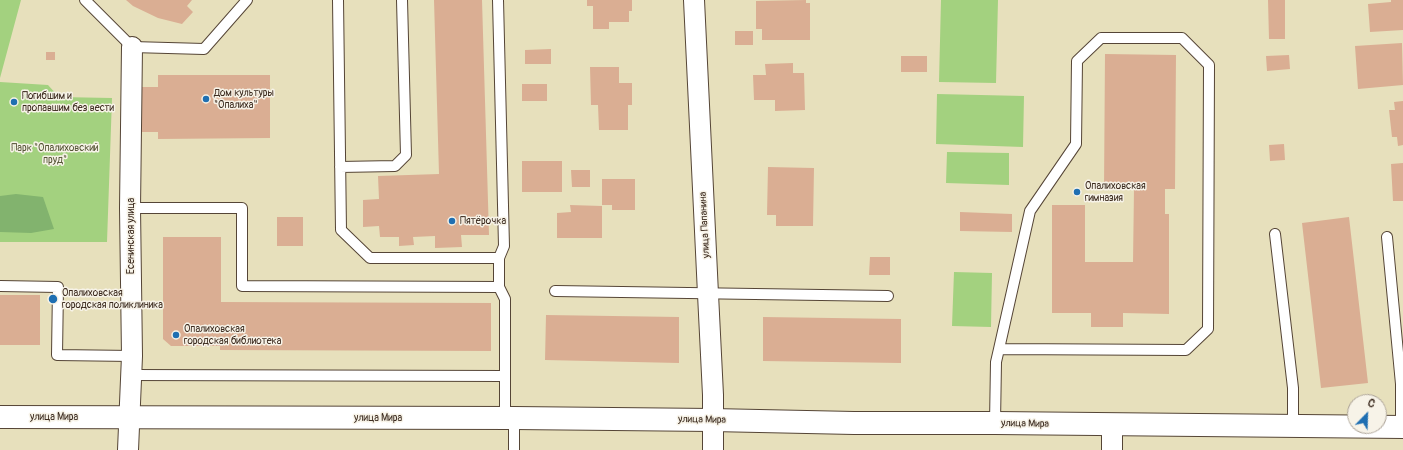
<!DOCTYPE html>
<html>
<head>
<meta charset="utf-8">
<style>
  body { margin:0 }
  #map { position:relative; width:1403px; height:450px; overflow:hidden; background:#e7e0bc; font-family:Pangolin,sans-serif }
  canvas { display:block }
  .north { position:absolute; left:1347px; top:394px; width:40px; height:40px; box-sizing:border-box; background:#f7f3e8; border:1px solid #aca397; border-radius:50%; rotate:23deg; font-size:11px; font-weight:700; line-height:16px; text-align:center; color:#3b2a1e }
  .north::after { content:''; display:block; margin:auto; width:14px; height:18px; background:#1f6fb2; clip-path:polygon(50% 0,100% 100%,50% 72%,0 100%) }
</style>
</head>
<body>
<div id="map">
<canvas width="1403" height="450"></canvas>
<div class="north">С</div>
</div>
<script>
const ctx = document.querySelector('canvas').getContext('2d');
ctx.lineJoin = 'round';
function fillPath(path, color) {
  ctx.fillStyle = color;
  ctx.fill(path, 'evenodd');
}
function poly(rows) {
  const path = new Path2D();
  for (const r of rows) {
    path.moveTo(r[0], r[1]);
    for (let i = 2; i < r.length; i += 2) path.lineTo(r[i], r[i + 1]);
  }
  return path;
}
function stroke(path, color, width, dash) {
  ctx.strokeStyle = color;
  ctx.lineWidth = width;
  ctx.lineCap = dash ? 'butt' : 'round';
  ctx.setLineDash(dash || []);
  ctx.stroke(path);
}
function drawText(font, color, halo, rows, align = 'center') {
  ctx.font = font + ' Pangolin,sans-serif';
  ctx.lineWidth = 3;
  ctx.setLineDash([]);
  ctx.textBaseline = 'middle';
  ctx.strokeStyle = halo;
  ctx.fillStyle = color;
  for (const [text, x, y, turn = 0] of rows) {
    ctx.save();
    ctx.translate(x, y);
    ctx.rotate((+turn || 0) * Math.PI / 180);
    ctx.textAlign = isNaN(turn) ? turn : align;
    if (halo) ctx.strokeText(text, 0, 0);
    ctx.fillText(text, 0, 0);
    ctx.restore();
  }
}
const green = poly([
  [0,0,21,0,0,78],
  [941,0,998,0,996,83,939,82],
  [0,82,48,85,59,97,112,98,107,242,0,242],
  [937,94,1024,96,1023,147,936,144],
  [947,152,1009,153,1009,185,946,183],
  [954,272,992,273,991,327,952,326]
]);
const forest = poly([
  [16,194,43,197,54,229,31,233,0,232,0,196]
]);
const building = poly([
  [126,0,192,0,187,6,193,12,182,24,158,18,133,6],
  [434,0,482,0,489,235,461,235,462,247,435,248,435,236,413,237,414,245,399,246,399,237,380,237,379,226,363,227,363,200,379,199,378,176,439,174],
  [587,0,632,0,632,11,629,11,629,22,609,22,609,29,593,29,593,6,587,6],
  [806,0,806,3,810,3,810,40,762,40,762,29,756,29,756,1],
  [1268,0,1285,0,1285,39,1269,39],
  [1391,0,1403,0,1403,30,1370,32,1368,4,1391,2],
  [735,31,753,31,753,45,735,45],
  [1402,43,1403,85,1358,89,1355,46],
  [551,49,551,64,525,64,525,50],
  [46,52,55,52,55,60,46,60],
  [1105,54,1176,55,1175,189,1165,189,1165,214,1169,214,1169,314,1123,313,1123,327,1091,327,1091,313,1052,313,1052,205,1085,205,1085,262,1133,262,1134,189,1104,189],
  [1289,55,1290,69,1267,71,1266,56],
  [901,56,927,56,927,72,901,72],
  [793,63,793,73,804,73,805,110,775,111,775,100,754,100,753,75,766,75,765,64],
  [590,67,619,67,619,83,632,83,632,105,628,105,628,130,599,130,598,105,591,105],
  [158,75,270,75,270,138,158,139,158,132,142,132,141,87,158,87],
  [522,84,547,84,547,101,522,101],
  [1403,101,1403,145,1398,146,1397,137,1392,137,1389,110,1395,110,1394,102],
  [1284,144,1285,160,1270,161,1269,145],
  [522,161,562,161,562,192,522,192],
  [1403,163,1403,201,1393,201,1391,164],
  [768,167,814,168,813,226,776,226,776,215,767,215],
  [571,170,590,170,590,187,572,187],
  [602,179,635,179,635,210,612,210,612,205,602,205],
  [570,205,602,206,602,238,557,238,557,213,571,212],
  [960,212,1012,214,1012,232,960,231],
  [277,217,303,217,303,246,277,246],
  [1349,217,1368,383,1321,388,1302,223],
  [163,237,221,237,221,302,491,303,491,351,220,350,220,346,171,346,163,339],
  [870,257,890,257,890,275,869,275],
  [0,295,40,295,40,345,0,345],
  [546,315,679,317,679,363,545,360],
  [763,317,901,319,901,363,763,361]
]);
const service = poly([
  [85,0,132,47,204,49,247,0],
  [338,0,341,230,370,258,499,258],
  [498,0,504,246,499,258,499,287,505,299,505,418],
  [340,167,395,166,406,155,402,0],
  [130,208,242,208,242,286,499,287],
  [1275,234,1293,388,1293,426],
  [1387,237,1401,384,1401,427],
  [0,286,58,287,57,355,132,356],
  [555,291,888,296],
  [131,375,505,376],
  [995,423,996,362,999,349,1030,211,1076,144,1077,61,1101,38,1182,38,1209,65,1208,329,1186,350,999,349],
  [514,450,514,418]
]);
const minor = poly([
  [694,0,708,294,713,395,713,450],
  [1112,425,1112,450],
  [128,450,132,356,130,208,132,47]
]);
const tertiary = poly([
  [0,417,514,418,712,420,854,423,995,423,1403,427]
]);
const markers = [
  [206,99,4,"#1f6fb2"],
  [14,102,4,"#1f6fb2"],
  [1077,192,4,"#1f6fb2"],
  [452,221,4,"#1f6fb2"],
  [53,299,5,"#1f6fb2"],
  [176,335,4,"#1f6fb2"]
];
const poiNames = [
  ["Дом культуры",214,93],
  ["\"Опалиха\"",214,105],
  ["Погибшим и",22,96],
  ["пропавшим без вести",22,108],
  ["Опалиховская",1085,186],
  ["гимназия",1085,198],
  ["Пятёрочка",460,221],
  ["Опалиховская",62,293],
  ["городская поликлиника",62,305],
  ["Опалиховская",184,329],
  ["городская библиотека",184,341]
];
const parkNames = [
  ["Парк \"Опалиховский",55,148],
  ["пруд\"",55,160]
];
const streetNames = [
  ["улица Папанина",705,225,-93],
  ["Есенинская улица",131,236,-90],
  ["улица Мира",54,417],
  ["улица Мира",378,418],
  ["улица Мира",702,420,1],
  ["улица Мира",1025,424,1]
];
fillPath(green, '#a3d17f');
fillPath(forest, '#82b36e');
fillPath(building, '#daae93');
stroke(service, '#554536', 12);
stroke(minor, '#554536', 22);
stroke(tertiary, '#554536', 24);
stroke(service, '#fff', 10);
stroke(minor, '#fff', 20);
stroke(tertiary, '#fff', 22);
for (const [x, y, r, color] of markers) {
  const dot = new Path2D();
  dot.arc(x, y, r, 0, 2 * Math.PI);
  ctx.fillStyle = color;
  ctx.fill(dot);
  stroke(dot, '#f7f3e8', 1.5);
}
drawText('10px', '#3b2a1e', '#f7f3e8', poiNames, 'left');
drawText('10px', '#555436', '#f7f3e8', parkNames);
drawText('10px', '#3b2a1e', '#f7f3e8', streetNames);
</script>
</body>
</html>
